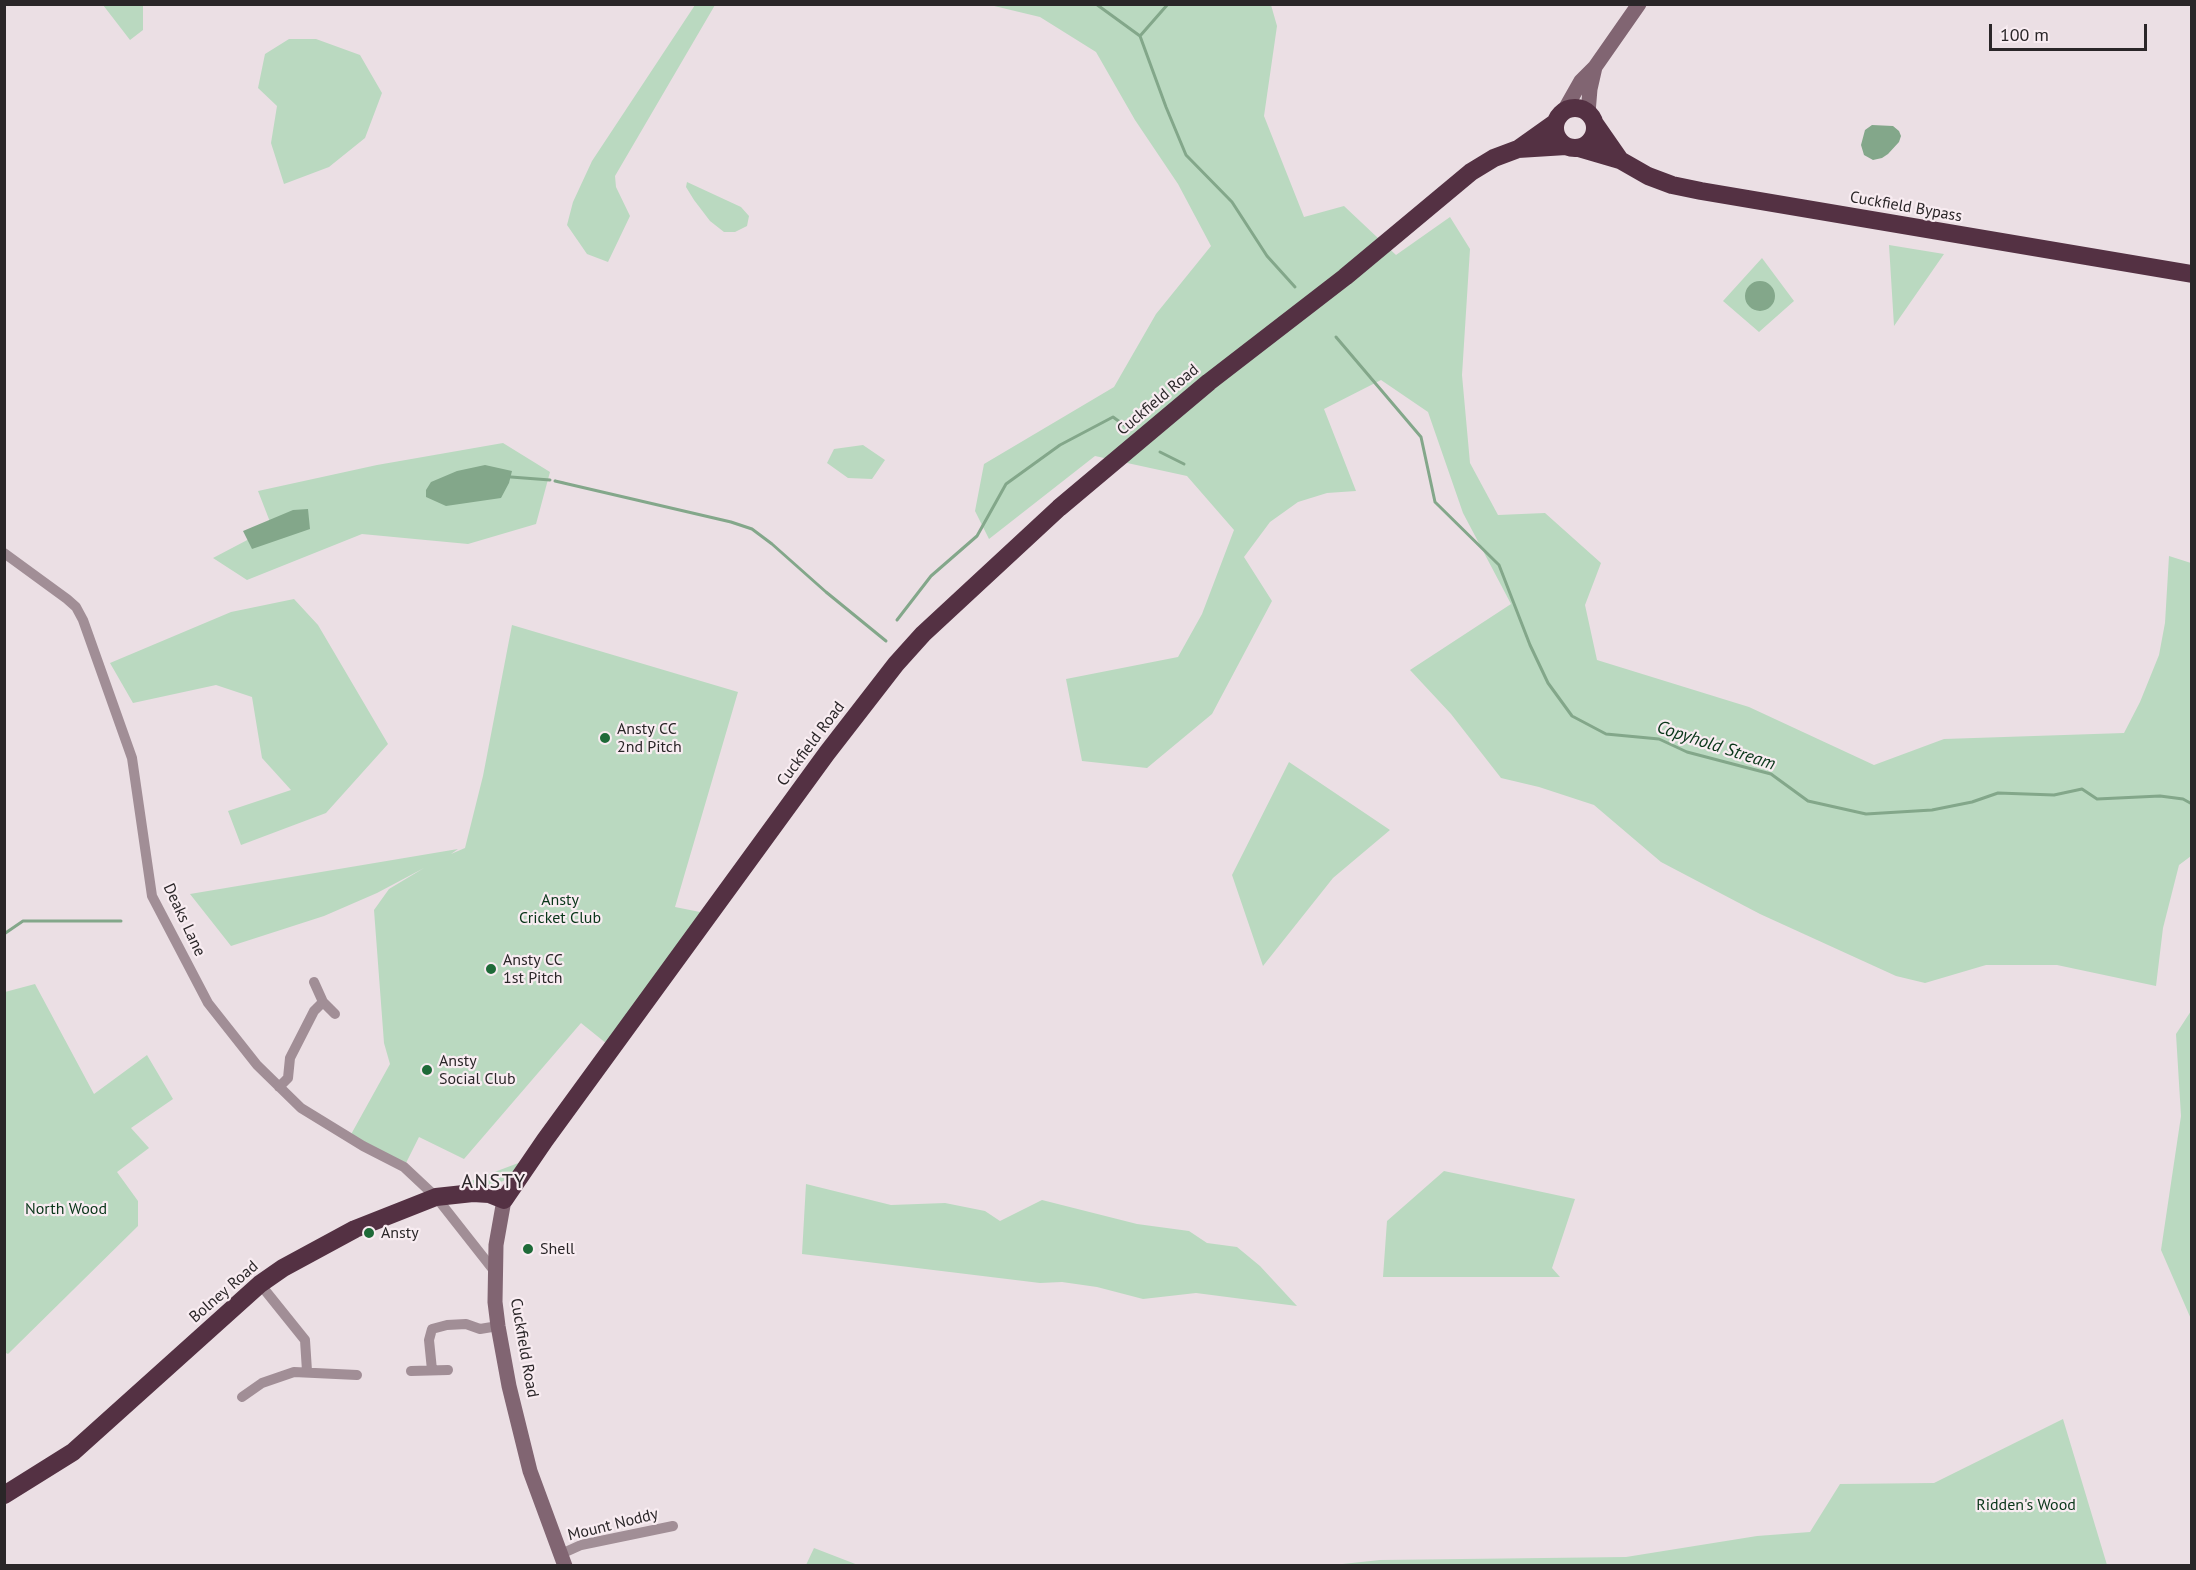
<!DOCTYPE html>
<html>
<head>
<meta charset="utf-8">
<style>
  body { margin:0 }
  #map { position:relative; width:2196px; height:1570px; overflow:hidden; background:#ebdfe4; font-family:"PT Sans",sans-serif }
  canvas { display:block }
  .frame { position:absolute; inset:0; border:6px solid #2a2628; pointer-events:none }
  .scale { position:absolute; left:1989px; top:24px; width:158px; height:27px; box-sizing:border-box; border:3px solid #2a2628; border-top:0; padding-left:8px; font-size:18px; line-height:21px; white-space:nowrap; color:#2a2628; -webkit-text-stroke:4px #f8ecf1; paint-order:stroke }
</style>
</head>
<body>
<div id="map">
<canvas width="2196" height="1570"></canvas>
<div class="frame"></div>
<div class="scale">100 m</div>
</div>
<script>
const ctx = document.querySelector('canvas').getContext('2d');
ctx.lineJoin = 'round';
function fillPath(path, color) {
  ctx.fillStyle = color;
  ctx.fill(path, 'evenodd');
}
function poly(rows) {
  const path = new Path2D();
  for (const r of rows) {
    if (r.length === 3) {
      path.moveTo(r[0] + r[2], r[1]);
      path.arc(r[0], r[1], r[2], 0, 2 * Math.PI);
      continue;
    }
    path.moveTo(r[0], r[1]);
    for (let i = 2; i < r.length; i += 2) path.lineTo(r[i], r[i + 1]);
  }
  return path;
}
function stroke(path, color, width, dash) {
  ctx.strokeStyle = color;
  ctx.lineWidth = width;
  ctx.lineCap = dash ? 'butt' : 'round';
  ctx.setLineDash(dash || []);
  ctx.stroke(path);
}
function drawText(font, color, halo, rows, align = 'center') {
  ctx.font = font + ' "PT Sans",sans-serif';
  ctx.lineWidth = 4.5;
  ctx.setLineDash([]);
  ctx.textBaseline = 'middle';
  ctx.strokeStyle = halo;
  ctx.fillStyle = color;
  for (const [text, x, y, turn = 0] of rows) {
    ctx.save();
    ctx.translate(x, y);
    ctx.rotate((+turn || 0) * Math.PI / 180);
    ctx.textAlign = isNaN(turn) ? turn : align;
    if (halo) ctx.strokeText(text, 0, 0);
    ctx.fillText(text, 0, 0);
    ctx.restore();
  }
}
const green = poly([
  [103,5,143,5,143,30,130,40],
  [695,5,715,5,615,176,616,187,630,216,608,262,587,254,567,225,573,202,592,161],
  [990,5,1271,5,1277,26,1264,116,1304,217,1344,206,1396,255,1450,217,1470,249,1462,375,1470,463,1498,515,1545,513,1601,563,1585,605,1597,660,1749,707,1874,765,1944,739,2124,733,2140,702,2159,655,2165,623,2169,556,2191,563,2191,856,2179,865,2163,928,2156,986,2057,965,1986,965,1925,983,1896,976,1760,914,1661,862,1594,805,1539,787,1501,778,1451,714,1410,670,1511,604,1463,513,1428,412,1381,380,1324,409,1356,491,1327,493,1298,502,1270,522,1244,557,1272,601,1212,714,1147,768,1082,761,1066,679,1178,657,1202,614,1234,530,1187,476,1095,456,989,539,975,511,984,464,1114,387,1156,314,1211,246,1178,184,1135,120,1096,52,1040,17],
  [289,39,316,39,360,55,382,93,365,138,329,167,284,184,271,143,277,106,258,88,265,54],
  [687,182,741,207,749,216,747,226,735,232,724,232,710,221,694,200,686,187],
  [1889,245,1944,254,1894,326],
  [1762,258,1794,301,1759,332,1723,301],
  [503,443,550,472,536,524,468,544,362,534,247,580,213,558,272,527,258,491,377,465],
  [863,445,885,460,872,479,848,478,827,463,834,449],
  [294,599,318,625,388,744,326,813,241,845,228,811,291,790,262,758,252,697,216,685,133,703,110,663,231,612],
  [512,625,738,692,675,907,710,914,612,1048,581,1023,464,1159,419,1137,404,1167,349,1138,390,1064,384,1043,374,910,389,889,424,868,377,893,324,916,231,946,190,894,458,849,451,854,465,848,483,776],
  [1289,762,1390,830,1333,878,1263,966,1232,875],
  [35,984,94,1094,147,1055,173,1099,131,1128,149,1148,117,1172,138,1201,138,1226,8,1354,4,1352,5,992],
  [2191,1011,2191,1319,2161,1250,2181,1116,2176,1034],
  [521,1162,506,1180,492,1185,476,1186,468,1182],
  [1444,1171,1575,1199,1552,1268,1560,1277,1383,1277,1387,1221],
  [806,1184,891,1205,945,1203,985,1211,1000,1221,1042,1200,1137,1224,1189,1231,1207,1243,1237,1247,1260,1266,1297,1306,1196,1293,1143,1299,1097,1287,1062,1282,1040,1283,802,1254],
  [2063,1419,2107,1565,1333,1565,1380,1560,1626,1557,1757,1536,1810,1532,1840,1484,1934,1483],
  [814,1548,858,1565,806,1565]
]);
const water = poly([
  [1872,125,1893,126,1899,131,1901,136,1899,142,1888,154,1882,158,1873,160,1864,155,1861,145,1865,130],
  [1760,296,15],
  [485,465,512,471,509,483,501,498,446,506,426,497,426,490,431,482,457,471],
  [308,509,310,529,252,549,243,531,293,510]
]);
const stream = poly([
  [1096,4,1140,36,1166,107,1186,155,1232,202,1267,256,1295,287],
  [1140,36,1168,4],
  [1336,337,1421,437,1435,502,1499,565,1530,645,1548,683,1572,716,1606,734,1659,739,1687,752,1771,774,1808,801,1866,814,1932,810,1972,802,1998,793,2054,795,2082,789,2097,799,2160,796,2183,799,2192,804],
  [1160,452,1184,464],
  [511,477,550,480],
  [564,483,555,481,731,522,752,529,772,544,826,592,886,641],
  [897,620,931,576,977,536,1006,484,1060,445,1113,417,1124,425],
  [4,934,23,921,121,921]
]);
const street = poly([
  [4,553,67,599,76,607,83,620,132,758,152,896,208,1003,257,1065,301,1108,363,1146,404,1167,436,1197,495,1272],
  [323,1002,335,1014],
  [279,1087,288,1078,290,1058,314,1011,323,1002,314,982],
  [260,1284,305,1340,307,1371],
  [432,1370,429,1340,432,1329,447,1325,466,1324,480,1329,498,1326],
  [411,1371,448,1370],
  [242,1397,262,1383,294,1372,357,1375],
  [561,1554,581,1545,673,1526]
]);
const secondary = poly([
  [1564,111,1581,81,1595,67,1639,4],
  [1588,113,1590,89,1595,67],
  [504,1200,496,1245,495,1302,498,1326,509,1386,530,1471,565,1566]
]);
const highway = poly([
  [1575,128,20],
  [1595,124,1620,160],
  [1579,148,1620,160,1648,176,1672,185,1701,191,2192,274],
  [1518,149,1566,146],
  [4,1495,73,1452,260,1284,283,1268,355,1229,436,1197,473,1193,489,1194,504,1200,545,1140,827,753,896,664,923,634,1059,508,1209,382,1345,277,1471,172,1494,158,1518,149,1556,122]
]);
const markers = [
  [605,738,6,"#1e6a38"],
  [491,969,6,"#1e6a38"],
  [427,1070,6,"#1e6a38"],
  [369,1233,6,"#1e6a38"],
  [528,1249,6,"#1e6a38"]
];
const streetNames = [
  ["Cuckfield Bypass",1906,207,10],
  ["Cuckfield Road",1158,400,-40],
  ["Cuckfield Road",811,744,-53],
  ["Deaks Lane",184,920,65],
  ["Bolney Road",224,1292,-41],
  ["Cuckfield Road",524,1348,80],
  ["Mount Noddy",613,1525,-14]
];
const poiNames = [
  ["Ansty CC",617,729],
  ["2nd Pitch",617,747],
  ["Ansty CC",503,960],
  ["1st Pitch",503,978],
  ["Ansty",439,1061],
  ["Social Club",439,1079],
  ["Ansty",381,1233],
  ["Shell",540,1249]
];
const parkNames = [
  ["Ansty",560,900],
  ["Cricket Club",560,918],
  ["North Wood",66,1209],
  ["Ridden's Wood",2026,1505]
];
const waterNames = [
  ["Copyhold Stream",1716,746,18]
];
const quarterNames = [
  ["ANSTY",494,1182]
];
fillPath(green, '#bad9c0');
fillPath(water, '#83a78a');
stroke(stream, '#83a78a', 3);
stroke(street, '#a18e96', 10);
stroke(secondary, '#816572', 15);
stroke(highway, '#543143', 18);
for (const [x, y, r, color] of markers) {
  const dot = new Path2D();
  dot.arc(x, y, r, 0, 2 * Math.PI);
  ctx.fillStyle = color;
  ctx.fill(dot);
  stroke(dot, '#f8ecf1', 2);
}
drawText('16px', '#2a2628', '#f8ecf1', streetNames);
drawText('16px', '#2a2628', '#f8ecf1', poiNames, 'left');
drawText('16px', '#083518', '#f8ecf1', parkNames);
drawText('italic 18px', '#093619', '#f8ecf1', waterNames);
ctx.letterSpacing = '1.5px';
drawText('20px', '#2a2628', '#f8ecf1', quarterNames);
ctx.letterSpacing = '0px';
</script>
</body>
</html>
